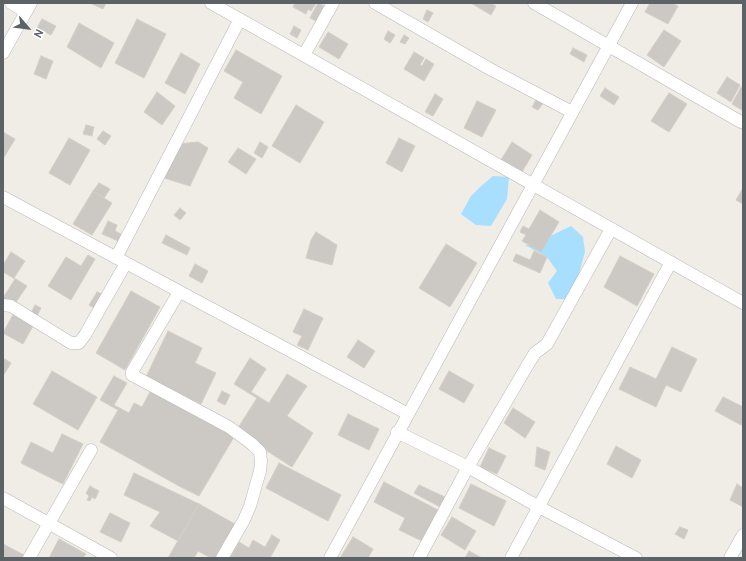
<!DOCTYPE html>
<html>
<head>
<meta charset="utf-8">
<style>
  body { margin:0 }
  #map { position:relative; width:746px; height:561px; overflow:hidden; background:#f0ede6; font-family:Cabin,sans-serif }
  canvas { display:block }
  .frame { position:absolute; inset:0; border:4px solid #5d6266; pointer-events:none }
  .north { position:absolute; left:8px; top:8px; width:40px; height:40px; -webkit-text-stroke:3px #fff; paint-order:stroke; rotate:118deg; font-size:11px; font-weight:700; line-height:16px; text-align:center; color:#5d6266 }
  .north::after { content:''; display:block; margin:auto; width:14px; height:18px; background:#5d6266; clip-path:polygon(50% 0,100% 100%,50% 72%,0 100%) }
</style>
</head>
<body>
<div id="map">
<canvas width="746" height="561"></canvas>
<div class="frame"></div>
<div class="north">N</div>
</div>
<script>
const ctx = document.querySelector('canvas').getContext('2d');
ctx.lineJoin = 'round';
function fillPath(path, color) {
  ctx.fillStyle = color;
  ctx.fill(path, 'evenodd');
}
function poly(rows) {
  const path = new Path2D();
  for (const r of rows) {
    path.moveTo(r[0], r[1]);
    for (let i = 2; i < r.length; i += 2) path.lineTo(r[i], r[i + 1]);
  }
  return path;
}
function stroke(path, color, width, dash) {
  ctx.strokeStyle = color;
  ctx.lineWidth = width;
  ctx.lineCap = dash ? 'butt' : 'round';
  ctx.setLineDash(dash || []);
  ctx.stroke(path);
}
const water = poly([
  [493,176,509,177,507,199,491,226,476,225,461,214,471,196,480,187],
  [571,226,583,237,585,252,572,299,556,299,548,283,557,271,547,257,525,245,532,245]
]);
const building = poly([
  [90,3,106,3,103,9,90,3],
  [295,3,316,3,311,11,308,9,306,14,293,7,295,3],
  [318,3,324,6,316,21,310,18,318,3],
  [471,3,490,3,496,6,491,15,471,3],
  [650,3,671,3,678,6,668,24,645,12,650,3],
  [427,10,433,13,428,22,423,19,427,10],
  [42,19,56,26,51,35,37,28,42,19],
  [137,19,166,34,144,78,115,63,137,19],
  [79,23,114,43,101,68,67,47,79,23],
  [294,26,301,30,297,38,290,34,294,26],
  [664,30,681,41,664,67,647,55,664,30],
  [388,31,395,35,390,43,384,39,388,31],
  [328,32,348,44,339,59,319,47,328,32],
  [404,35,409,38,405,44,400,42,404,35],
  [573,48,587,55,584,62,570,54,573,48],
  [236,50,282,76,261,114,234,98,243,82,224,71,236,50],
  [414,52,424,58,420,65,422,66,426,59,434,64,424,81,404,69,414,52],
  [181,53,200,64,185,94,165,83,181,53],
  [41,56,53,61,46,79,34,74,41,56],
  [727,77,740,85,731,102,717,93,727,77],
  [741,87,743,88,743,107,742,110,732,104,741,87],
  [605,88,619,97,614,105,600,96,605,88],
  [157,92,175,106,162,125,144,112,157,92],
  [669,93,687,104,669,132,651,121,669,93],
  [435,94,443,99,433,116,425,112,435,94],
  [537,98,544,102,538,110,532,107,537,98],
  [477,101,496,110,482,137,464,128,477,101],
  [296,105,324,122,300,163,272,146,296,105],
  [86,125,94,127,92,136,83,134,86,125],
  [103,131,111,136,105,145,97,139,103,131],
  [3,132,15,139,3,159,3,132],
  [69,138,90,150,70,185,49,173,69,138],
  [399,138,415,146,402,172,386,163,399,138],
  [198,142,208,148,190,186,164,178,178,144,198,142],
  [260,142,268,147,262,158,254,153,260,142],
  [512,142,532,155,522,172,501,160,512,142],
  [238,148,256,159,246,174,228,162,238,148],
  [99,183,110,189,104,198,93,191,99,183],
  [743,188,743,204,736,200,743,188],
  [93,191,112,203,92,235,73,224,93,191],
  [180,208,186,213,180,220,174,215,180,208],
  [540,210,559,222,541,252,522,241,526,235,520,232,523,226,529,229,540,210],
  [108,221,117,225,115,231,121,234,118,241,102,234,108,221],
  [316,232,337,245,332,265,306,258,311,240,316,232],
  [166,235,190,248,187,255,162,243,166,235],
  [446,244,477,263,450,307,419,288,446,244],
  [534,251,547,257,540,273,513,261,516,254,530,260,534,251],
  [11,252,25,261,14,278,27,286,14,305,3,298,15,279,3,272,3,265,11,252],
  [88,255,95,259,71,300,48,286,66,257,81,266,88,255],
  [620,256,654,274,637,306,604,287,620,256],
  [195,264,208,271,202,283,189,276,195,264],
  [131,291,160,307,125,370,96,353,131,291],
  [97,292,102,294,94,308,89,305,97,292],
  [35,305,41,308,36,318,30,315,35,305],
  [304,309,323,318,308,350,297,345,302,336,293,332,304,309],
  [14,313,34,324,23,344,3,333,14,313],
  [168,331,202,348,195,363,216,373,201,404,146,377,168,331],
  [358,340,375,351,364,368,347,357,358,340],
  [672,347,697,359,681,392,666,385,656,407,619,389,630,367,656,379,672,347],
  [3,358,11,363,3,376,3,358],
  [250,358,266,369,251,392,269,403,287,374,307,386,287,416,313,433,292,467,236,431,257,398,234,384,250,358],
  [52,371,97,397,78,430,33,404,52,371],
  [449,371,474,385,464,403,439,389,449,371],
  [114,376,127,383,114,405,129,413,134,403,142,407,151,390,234,437,199,496,179,486,100,442,118,410,100,400,114,376],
  [222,391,230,395,225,405,217,401,222,391],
  [723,397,743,407,743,421,741,425,715,411,723,397],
  [513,408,535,422,525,438,504,423,513,408],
  [348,414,379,429,369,450,338,435,348,414],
  [62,434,83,444,63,484,21,463,31,442,53,453,62,434],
  [616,446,641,460,632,478,607,464,616,446],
  [537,447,550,452,545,470,535,466,537,447],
  [489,448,506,456,497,474,480,467,489,448],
  [279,463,341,495,328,521,266,488,279,463],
  [134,473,199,504,178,541,150,526,160,512,124,495,134,473],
  [384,482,440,511,424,542,399,530,405,518,374,502,384,482],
  [471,484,506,501,494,526,459,508,471,484],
  [737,484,743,488,743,507,730,500,737,484],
  [419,485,445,497,440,507,414,493,419,485],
  [90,486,99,491,95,499,92,497,90,501,87,500,89,496,86,493,90,486],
  [199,504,235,524,216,558,211,558,198,551,194,558,168,558,199,504],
  [110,513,130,523,121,542,100,532,110,513],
  [452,517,476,531,465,550,441,535,452,517],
  [680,527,688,530,684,539,675,534,680,527],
  [272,535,280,540,270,558,230,558,239,542,249,548,253,540,265,547,272,535],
  [353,537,373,549,368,558,340,558,353,537],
  [59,539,86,554,83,558,49,558,59,539],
  [3,544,26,556,25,558,3,558,3,544],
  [469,551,482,558,465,558,469,551]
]);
const minor = poly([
  [11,3,26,12],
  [211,3,743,303],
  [375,3,490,69,572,112],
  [534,3,741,122],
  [3,53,31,3],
  [304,55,333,3],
  [3,197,408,414],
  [116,258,240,19],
  [179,292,132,372,132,375,229,427,252,444,260,452,261,461,260,471,250,506,244,520,222,558],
  [3,305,11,306,71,343,79,343,85,335,126,263],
  [397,432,468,467,539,507,636,558],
  [3,498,111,558],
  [29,558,91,450],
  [330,558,632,3],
  [419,558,468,467,527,366,535,353,547,344,611,229],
  [511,558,671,262],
  [730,558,743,535]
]);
fillPath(water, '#a8dffe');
fillPath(building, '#ccc9c5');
stroke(building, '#d4cec4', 1);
stroke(minor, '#b6b9bc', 13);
stroke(minor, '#fff', 12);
</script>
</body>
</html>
